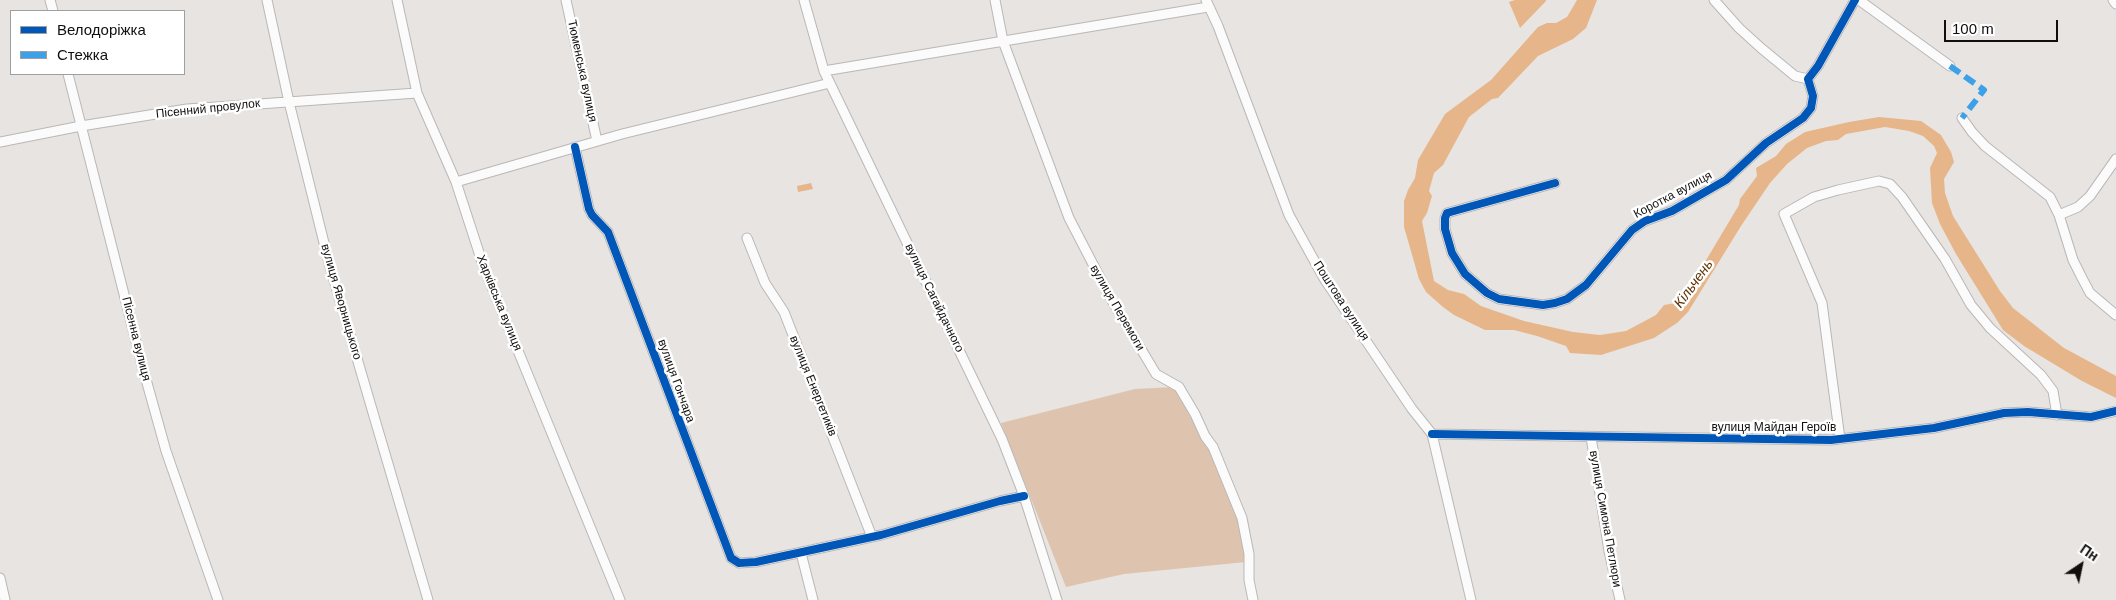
<!DOCTYPE html>
<html>
<head>
<meta charset="utf-8">
<style>
  body { margin:0 }
  #map { position:relative; width:2116px; height:600px; overflow:hidden; background:#e7e4e2; font-family:Helvetica,sans-serif }
  canvas { display:block }
  .legend { position:absolute; left:10px; top:10px; width:175px; height:65px; box-sizing:border-box; background:#fff; border:1px solid #a09f9f; margin:0; padding:6px 9px; list-style:none; font-size:15px; color:#110f0e }
  .legend li { display:flex; align-items:center; gap:10px; height:25px }
  .legend b { width:25px; border:1px solid #a09f9f }
  .north { position:absolute; left:2056px; top:540px; width:50px; height:50px; -webkit-text-stroke:4px #fff; paint-order:stroke; rotate:34deg; font-size:14px; font-weight:700; line-height:20px; text-align:center; color:#110f0e }
  .north::after { content:''; display:block; margin:auto; width:18px; height:22px; background:#110f0e; clip-path:polygon(50% 0,100% 100%,50% 72%,0 100%) }
  .scale { position:absolute; left:1944px; top:20px; width:114px; height:22px; box-sizing:border-box; border:2px solid #110f0e; border-top:0; padding-left:6px; font-size:15px; line-height:18px; white-space:nowrap; color:#110f0e; -webkit-text-stroke:4px #fff; paint-order:stroke }
</style>
</head>
<body>
<div id="map">
<canvas width="2116" height="600"></canvas>
<ul class="legend">
<li><b style="height:6px;background:#0057b8"></b>Велодоріжка</li>
<li><b style="height:6px;background:#3da1e9"></b>Стежка</li>
</ul>
<div class="north">Пн</div>
<div class="scale">100 m</div>
</div>
<script>
const ctx = document.querySelector('canvas').getContext('2d');
ctx.lineJoin = 'round';
function fillPath(path, color) {
  ctx.fillStyle = color;
  ctx.fill(path, 'evenodd');
}
function poly(rows) {
  const path = new Path2D();
  for (const r of rows) {
    path.moveTo(r[0], r[1]);
    for (let i = 2; i < r.length; i += 2) path.lineTo(r[i], r[i + 1]);
  }
  return path;
}
function stroke(path, color, width, dash) {
  ctx.strokeStyle = color;
  ctx.lineWidth = width;
  ctx.lineCap = dash ? 'butt' : 'round';
  ctx.setLineDash(dash || []);
  ctx.stroke(path);
}
function drawText(font, color, halo, rows, align = 'center') {
  ctx.font = font + ' Helvetica,sans-serif';
  ctx.lineWidth = 5;
  ctx.setLineDash([]);
  ctx.textBaseline = 'middle';
  ctx.strokeStyle = halo;
  ctx.fillStyle = color;
  for (const [text, x, y, turn = 0] of rows) {
    ctx.save();
    ctx.translate(x, y);
    ctx.rotate((+turn || 0) * Math.PI / 180);
    ctx.textAlign = isNaN(turn) ? turn : align;
    if (halo) ctx.strokeText(text, 0, 0);
    ctx.fillText(text, 0, 0);
    ctx.restore();
  }
}
const green = poly([
  [1174,387,1211,454,1242,524,1246,562,1124,574,1066,587,1001,423,1135,389]
]);
const water = poly([
  [1515,0,1546,0,1546,1,1520,28,1509,2],
  [1577,0,1597,0,1586,28,1573,39,1538,56,1498,98,1492,99,1469,117,1443,165,1434,173,1429,191,1432,196,1427,213,1422,221,1434,281,1448,290,1464,294,1481,306,1524,321,1573,332,1600,335,1626,331,1656,315,1664,305,1676,303,1693,282,1739,205,1740,199,1757,176,1756,168,1776,156,1786,144,1805,132,1849,122,1879,117,1921,121,1941,135,1951,152,1954,162,1944,179,1945,193,1953,216,2000,291,2013,308,2064,348,2116,376,2116,398,2082,381,2024,346,2003,330,1956,254,1940,224,1932,203,1930,168,1937,153,1934,146,1923,136,1909,131,1885,127,1846,134,1838,140,1826,141,1807,148,1787,164,1770,183,1741,226,1688,312,1677,323,1654,338,1601,355,1570,353,1566,346,1537,336,1514,330,1485,330,1454,315,1443,307,1426,292,1419,279,1404,227,1404,201,1408,190,1415,178,1418,160,1445,114,1491,80,1538,27,1547,23,1556,23,1567,17],
  [811,183,813,189,798,192,797,186]
]);
const minor = poly([
  [50,0,53,11],
  [267,0,289,102,329,263,428,600],
  [397,0,417,93,456,182,483,265,620,600],
  [566,0,597,141],
  [804,0,824,71,1002,439,1024,496,1057,600],
  [995,0,1003,41,1069,218,1111,299,1156,374,1179,387,1195,414,1205,436,1213,447,1242,518,1249,554,1249,580,1253,600],
  [1206,0,1218,26,1289,215,1325,280,1412,409,1432,434,1471,600],
  [1714,0,1739,28,1761,48,1795,76,1808,79],
  [1859,0,1950,66],
  [2113,0,2116,4],
  [824,71,1208,7],
  [68,74,142,365,166,451,218,600],
  [1962,118,1972,132,1985,146,2050,197,2059,215,2073,260,2082,278,2090,293,2116,315],
  [0,142,81,126,187,109,417,93],
  [575,147,589,209,592,215,608,232,731,558,739,563,756,562,881,535,1000,501,1024,496],
  [456,182,622,134,830,83],
  [1555,183,1447,213,1445,218,1445,229,1452,253,1465,274,1487,293,1499,299,1543,305,1555,303,1567,299,1586,285,1632,230,1645,221,1672,211,1726,180,1766,143,1803,118,1811,108,1813,96,1808,79,1818,66,1855,0],
  [2059,215,2078,207,2090,196,2116,159],
  [747,238,765,283,784,312,872,537],
  [1432,434,1831,440,1934,428,2004,413,2028,412,2091,417,2116,411],
  [1591,437,1609,551,1620,600],
  [1840,439,1822,303,1784,214,1814,197,1838,190,1879,181,1890,184,1902,197,1945,259,1971,305,1990,328,2041,375,2053,391,2057,415],
  [801,553,813,600],
  [0,578,5,600]
]);
const quiet = poly([
  [1950,66,1984,90,1962,118]
]);
const cycleway = poly([
  [575,147,589,209,592,215,608,232,731,558,739,563,756,562,881,535,1000,501,1024,496],
  [1555,183,1447,213,1445,218,1445,229,1452,253,1465,274,1487,293,1499,299,1543,305,1555,303,1567,299,1586,285,1632,230,1645,221,1672,211,1726,180,1766,143,1803,118,1811,108,1813,96,1808,79,1818,66,1855,0],
  [1432,434,1831,440,1934,428,2004,413,2028,412,2091,417,2116,411]
]);
const streetNames = [
  ["Тюменська вулиця",582,71,78],
  ["Пісенний провулок",208,109,-6],
  ["Коротка вулиця",1673,195,-28],
  ["вулиця Сагайдачного",934,298,64],
  ["Поштова вулиця",1341,301,57],
  ["вулиця Яворницького",341,302,74],
  ["Харківська вулиця",499,303,68],
  ["вулиця Перемоги",1117,308,60],
  ["Пісенна вулиця",136,339,76],
  ["вулиця Гончара",676,381,70],
  ["вулиця Енергетиків",813,386,68],
  ["вулиця Майдан Героїв",1774,428],
  ["вулиця Симона Петлюри",1605,519,80]
];
const waterNames = [
  ["Кільчень",1694,284,-54]
];
fillPath(green, '#dec4ae');
fillPath(water, '#e6b68a');
stroke(minor, '#bab7b6', 11);
stroke(minor, '#fbfbfb', 9);
stroke(quiet, '#3da1e9', 6, [12, 6]);
stroke(cycleway, '#0057b8', 8);
drawText('12px', '#110f0e', '#fff', streetNames);
drawText('italic 14px', '#5d3200', '#fff', waterNames);
</script>
</body>
</html>
